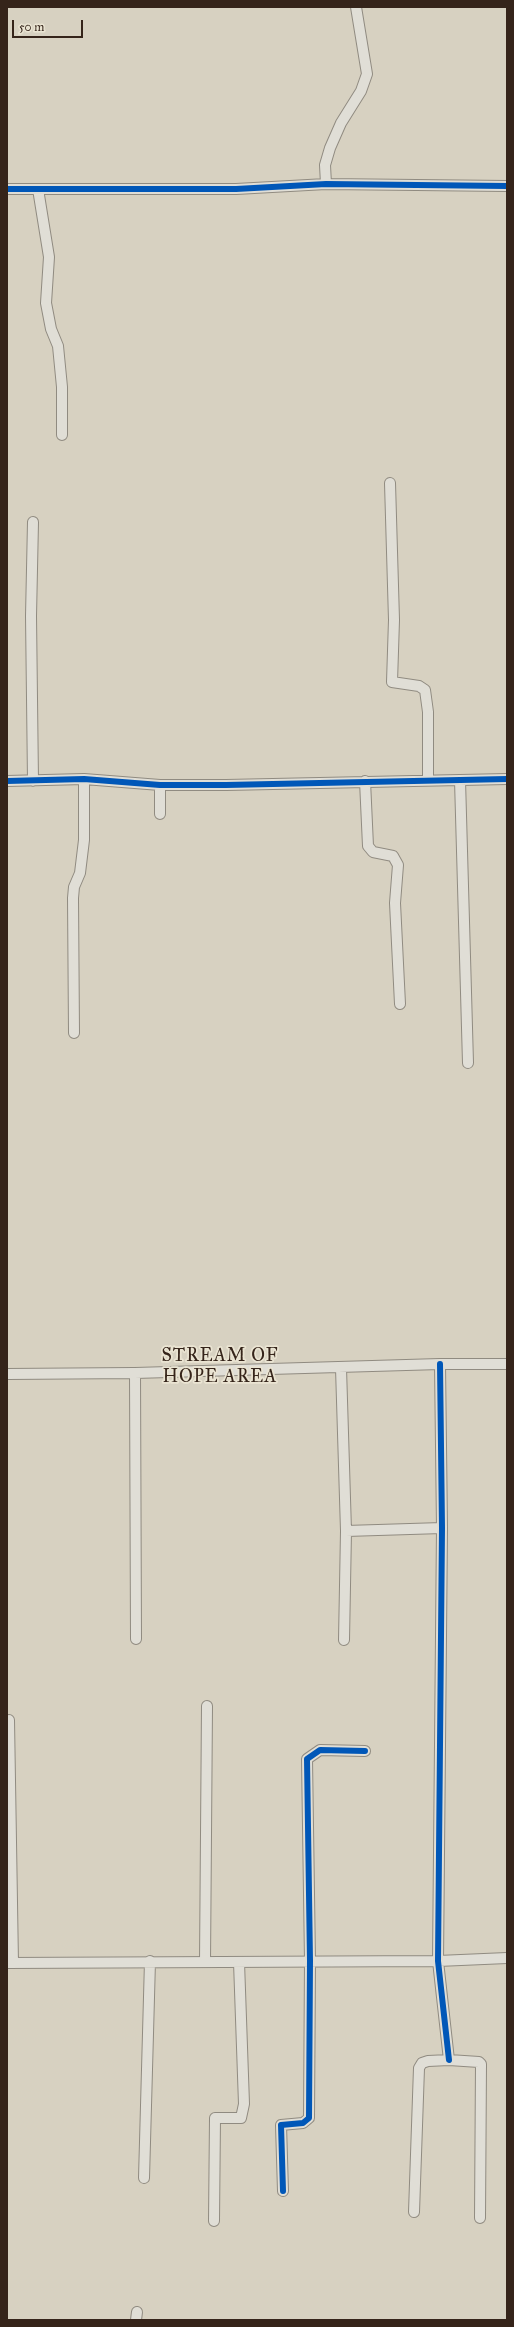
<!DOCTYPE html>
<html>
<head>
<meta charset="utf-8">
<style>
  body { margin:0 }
  #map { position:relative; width:514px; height:2327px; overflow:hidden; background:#d7d1c1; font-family:"IM FELL Great Primer",serif }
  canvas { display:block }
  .frame { position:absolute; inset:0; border:8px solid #35241a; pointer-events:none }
  .scale { position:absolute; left:12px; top:20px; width:71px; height:18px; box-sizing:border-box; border:2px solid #35241a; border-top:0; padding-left:5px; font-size:12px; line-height:14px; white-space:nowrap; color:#35241a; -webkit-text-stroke:3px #eae4d2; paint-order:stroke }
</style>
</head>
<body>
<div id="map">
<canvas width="514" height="2327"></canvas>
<div class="frame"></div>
<div class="scale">50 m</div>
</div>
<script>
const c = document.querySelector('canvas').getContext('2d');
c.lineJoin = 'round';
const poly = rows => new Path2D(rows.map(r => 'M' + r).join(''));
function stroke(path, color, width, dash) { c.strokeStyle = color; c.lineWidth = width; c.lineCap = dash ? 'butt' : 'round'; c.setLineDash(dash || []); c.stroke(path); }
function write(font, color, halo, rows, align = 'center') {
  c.font = font + ' "IM FELL Great Primer",serif'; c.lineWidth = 3.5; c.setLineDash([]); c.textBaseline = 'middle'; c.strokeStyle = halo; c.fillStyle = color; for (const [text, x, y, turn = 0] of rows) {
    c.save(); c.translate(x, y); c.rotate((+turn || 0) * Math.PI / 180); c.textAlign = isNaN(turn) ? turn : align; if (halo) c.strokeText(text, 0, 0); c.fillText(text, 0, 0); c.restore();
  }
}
const minor = poly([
  [326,184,325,165,330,148,341,123,361,91,367,74,356,7],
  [7,189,236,189,326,184,507,186],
  [38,189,49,257,46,303,51,329,58,346,62,387,62,435],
  [390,483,394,620,392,682,419,686,425,690,428,712,428,779],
  [460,780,468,1063],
  [7,781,84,779,160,785,226,785,507,779],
  [33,781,31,616,33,522],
  [365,781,368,846,373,852,393,856,398,865,395,903,400,1004],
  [160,785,160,814],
  [74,1033,73,898,74,887,80,873,84,840,84,779],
  [440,1364,442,1528,438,1961,449,2060],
  [341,1368,346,1531,344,1640],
  [135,1373,136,1639],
  [7,1374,135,1373,440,1364,507,1364],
  [346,1531,442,1528],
  [9,1720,13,1963],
  [205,1962,207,1706],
  [7,1963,438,1961,507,1958],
  [144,2178,150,1961],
  [283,2191,281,2125,303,2123,309,2118,310,1961,307,1759,320,1750,365,1751],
  [414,2212,419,2068,422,2063,428,2061,449,2060,479,2062,481,2064,480,2218],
  [214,2221,215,2118,241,2118,244,2104,239,1962],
  [136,2320,137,2312]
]);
stroke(minor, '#908b81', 12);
stroke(minor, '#e0ded6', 10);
stroke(poly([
  [7,189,236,189,326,184,507,186],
  [7,781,84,779,160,785,226,785,507,779],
  [440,1364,442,1528,438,1961,449,2060],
  [283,2191,281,2125,303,2123,309,2118,310,1961,307,1759,320,1750,365,1751]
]), '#0057b8', 6);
c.letterSpacing = '1px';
write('18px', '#35241a', '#eae4d2', [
  ["STREAM OF",220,1357],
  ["HOPE AREA",220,1378]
]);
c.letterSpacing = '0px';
</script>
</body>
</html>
